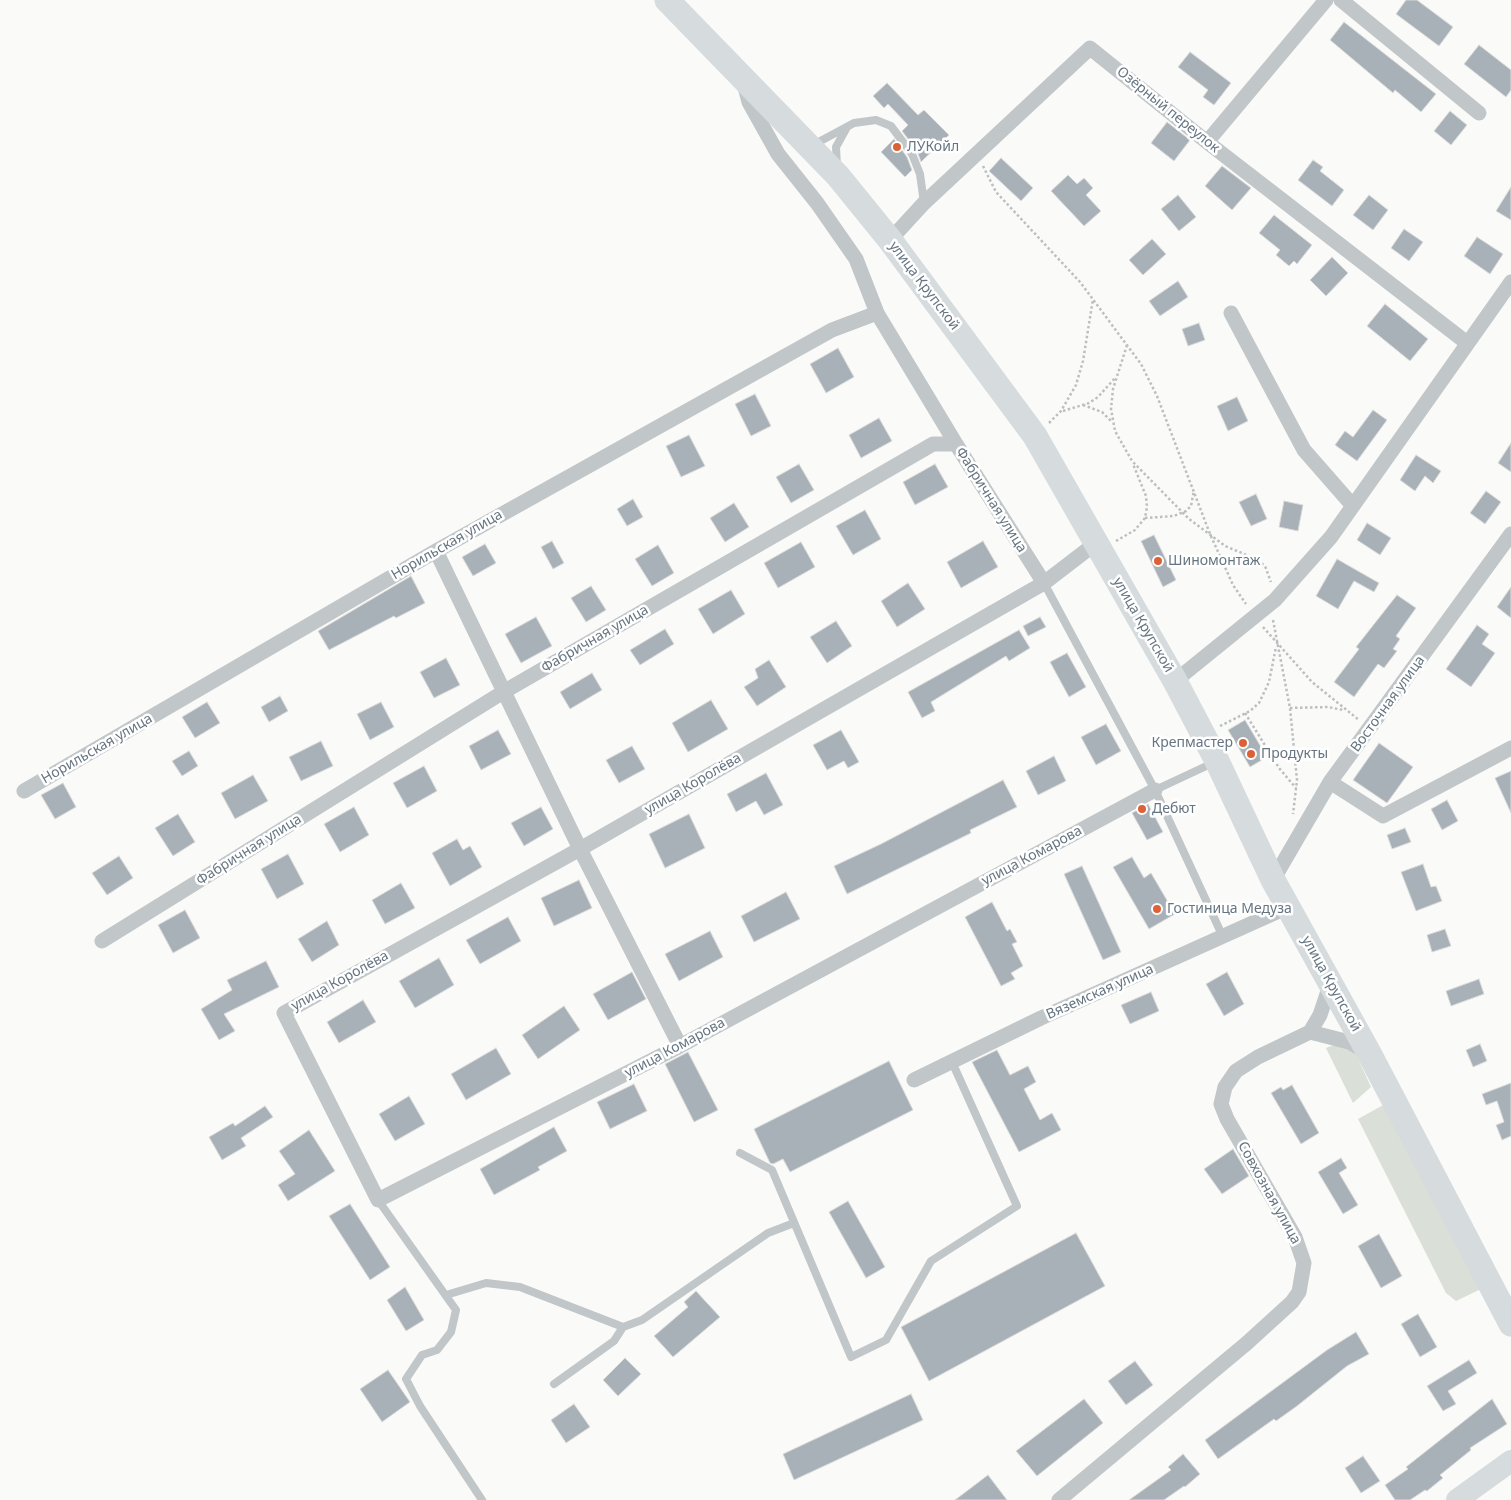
<!DOCTYPE html>
<html>
<head>
<meta charset="utf-8">
<style>
  body { margin:0 }
  canvas { display:block; background:#fafaf8 }
</style>
</head>
<body>
<canvas width="1511" height="1500"></canvas>
<script>
const c = document.querySelector('canvas').getContext('2d');
c.lineJoin = 'round';
function paint(path, color) { c.fillStyle = color; c.fill(path, 'evenodd'); }
const poly = rows => new Path2D(rows.map(r => 'M' + r).join(''));
function stroke(path, color, width, dash) { c.strokeStyle = color; c.lineWidth = width; c.lineCap = dash ? 'butt' : 'round'; c.setLineDash(dash || []); c.stroke(path); }
function write(font, color, halo, rows, align = 'center') {
  c.font = font + ' "Noto Sans",sans-serif'; c.lineWidth = 5; c.setLineDash([]); c.textBaseline = 'middle'; c.strokeStyle = halo; c.fillStyle = color; for (const [text, x, y, turn = 0] of rows) {
    c.save(); c.translate(x, y); c.rotate((+turn || 0) * Math.PI / 180); c.textAlign = isNaN(turn) ? turn : align; if (halo) c.strokeText(text, 0, 0); c.fillText(text, 0, 0); c.restore();
  }
}
paint(poly([
  [1349,1039,1371,1087,1353,1103,1326,1048],
  [1385,1104,1483,1288,1456,1301,1446,1293,1358,1119]
]), '#dadfd7');
const building = poly([
  [1406,0,1417,0,1453,27,1439,46,1396,14,1406,0],
  [1344,22,1436,94,1421,112,1395,90,1393,93,1330,40,1344,22],
  [1479,45,1511,70,1511,90,1506,97,1464,64,1479,45],
  [1190,52,1231,83,1214,105,1203,97,1208,90,1178,67,1190,52],
  [887,83,918,115,924,110,949,135,921,162,917,151,902,131,908,125,888,104,884,108,873,96,887,83],
  [1450,111,1467,125,1451,145,1434,131,1450,111],
  [1167,122,1190,140,1174,161,1151,143,1167,122],
  [894,139,907,157,912,170,905,177,881,152,894,139],
  [1001,158,1033,188,1021,201,989,171,1001,158],
  [1313,160,1323,167,1320,171,1344,190,1332,206,1298,180,1313,160],
  [1222,166,1251,188,1232,210,1205,186,1222,166],
  [1068,175,1077,184,1084,178,1093,188,1086,195,1101,211,1084,226,1051,191,1068,175],
  [1511,187,1511,220,1496,211,1511,187],
  [1178,195,1196,217,1179,231,1161,209,1178,195],
  [1369,195,1388,210,1373,230,1353,215,1369,195],
  [1274,215,1312,245,1297,264,1294,261,1289,266,1276,255,1280,250,1259,233,1274,215],
  [1404,229,1423,242,1409,261,1391,248,1404,229],
  [1477,237,1503,254,1490,274,1464,256,1477,237],
  [1152,239,1166,254,1143,275,1129,260,1152,239],
  [1332,257,1348,273,1326,296,1310,280,1332,257],
  [1178,281,1188,297,1160,316,1149,301,1178,281],
  [1385,304,1428,339,1410,361,1367,326,1385,304],
  [1199,323,1205,340,1188,346,1182,329,1199,323],
  [838,348,854,377,826,393,810,364,838,348],
  [755,394,771,426,751,436,735,404,755,394],
  [1237,397,1248,421,1228,431,1217,406,1237,397],
  [1373,410,1387,420,1357,461,1335,445,1345,431,1353,437,1373,410],
  [879,418,892,441,861,458,849,435,879,418],
  [689,435,705,466,681,477,666,446,689,435],
  [1511,443,1511,472,1498,463,1511,443],
  [1416,455,1441,471,1433,483,1425,476,1415,491,1400,480,1416,455],
  [799,464,814,490,791,503,776,477,799,464],
  [935,464,948,487,915,505,903,482,935,464],
  [1486,491,1501,502,1485,524,1470,513,1486,491],
  [1256,494,1267,519,1251,526,1239,502,1256,494],
  [633,499,643,517,627,526,617,509,633,499],
  [1284,501,1303,505,1298,531,1279,527,1284,501],
  [734,503,749,527,725,542,710,518,734,503],
  [865,510,881,539,853,555,836,526,865,510],
  [1367,523,1391,538,1380,555,1357,540,1367,523],
  [1154,535,1176,580,1163,587,1141,541,1154,535],
  [552,541,564,563,553,569,541,547,552,541],
  [983,541,998,567,961,588,947,562,983,541],
  [801,542,815,567,778,588,764,563,801,542],
  [485,544,496,563,473,576,462,557,485,544],
  [658,545,674,573,652,586,635,559,658,545],
  [1337,559,1379,583,1374,592,1354,581,1338,609,1316,596,1337,559],
  [411,576,425,603,396,618,394,616,329,650,318,631,411,576],
  [908,583,925,609,897,627,881,601,908,583],
  [591,586,606,610,586,622,571,598,591,586],
  [1511,587,1511,618,1497,607,1511,587],
  [731,590,745,614,713,634,698,609,731,590],
  [1397,595,1416,608,1396,636,1400,639,1393,649,1397,651,1384,668,1378,664,1354,697,1334,682,1359,649,1356,647,1397,595],
  [536,617,552,646,521,663,505,634,536,617],
  [1040,617,1046,627,1028,636,1023,626,1040,617],
  [836,621,852,646,827,663,810,637,836,621],
  [1477,625,1489,634,1482,644,1495,653,1471,687,1446,669,1477,625],
  [665,629,674,644,640,665,630,650,665,629],
  [1019,630,1030,648,1009,661,1006,656,931,702,935,711,922,718,908,692,1019,630],
  [1067,653,1086,687,1069,697,1050,662,1067,653],
  [446,658,460,685,434,698,420,672,446,658],
  [769,660,786,687,757,706,744,687,758,678,755,669,769,660],
  [592,673,602,690,570,709,560,692,592,673],
  [280,696,288,711,269,722,261,707,280,696],
  [711,700,728,729,688,752,672,723,711,700],
  [207,702,220,723,195,738,182,717,207,702],
  [381,702,394,727,370,740,357,714,381,702],
  [1245,720,1267,757,1250,767,1228,730,1245,720],
  [1106,724,1121,751,1096,765,1081,737,1106,724],
  [498,730,511,754,481,770,469,746,498,730],
  [841,730,859,762,848,768,844,761,827,770,813,745,841,730],
  [321,741,333,766,301,781,289,757,321,741],
  [1379,743,1413,767,1387,803,1353,780,1379,743],
  [632,746,645,769,619,783,606,760,632,746],
  [189,751,198,766,182,776,172,761,189,751],
  [1054,756,1066,781,1038,795,1026,771,1054,756],
  [424,766,437,791,407,808,393,783,424,766],
  [1511,771,1511,813,1495,778,1511,771],
  [766,773,783,805,764,815,756,801,736,812,727,794,766,773],
  [253,775,268,801,235,819,221,793,253,775],
  [1003,780,1017,807,970,830,971,833,847,894,834,866,881,844,1003,780],
  [63,783,76,807,55,819,41,795,63,783],
  [1447,800,1458,821,1442,830,1431,809,1447,800],
  [1148,804,1163,832,1147,840,1132,813,1148,804],
  [354,807,369,835,340,852,324,824,354,807],
  [541,807,553,829,524,846,511,823,541,807],
  [178,814,195,842,173,856,155,828,178,814],
  [689,814,705,848,665,868,649,834,689,814],
  [1405,828,1411,842,1392,849,1387,835,1405,828],
  [457,839,463,850,470,846,482,867,450,886,432,853,457,839],
  [288,854,304,884,277,899,261,869,288,854],
  [119,856,133,878,107,895,92,873,119,856],
  [1132,857,1144,878,1151,873,1175,914,1149,929,1113,867,1132,857],
  [1423,864,1431,887,1436,886,1442,901,1416,911,1401,872,1423,864],
  [1082,866,1121,952,1103,960,1064,874,1082,866],
  [579,880,592,908,554,926,541,898,579,880],
  [401,883,415,908,385,924,372,900,401,883],
  [786,892,800,919,754,942,741,916,786,892],
  [992,902,1007,931,1010,929,1017,942,1012,944,1023,966,1011,973,1015,979,1001,986,965,917,992,902],
  [185,910,200,938,173,953,158,925,185,910],
  [508,917,521,941,480,964,466,940,508,917],
  [327,921,339,945,312,962,298,939,327,921],
  [1445,929,1451,946,1432,952,1427,935,1445,929],
  [710,931,723,957,679,981,665,954,710,931],
  [439,958,454,985,415,1008,399,981,439,958],
  [266,961,279,987,224,1014,235,1031,219,1040,201,1009,232,990,227,980,266,961],
  [632,972,646,999,608,1020,593,994,632,972],
  [1227,972,1244,1004,1224,1016,1206,984,1227,972],
  [1479,979,1484,994,1451,1006,1446,991,1479,979],
  [1151,992,1159,1011,1130,1024,1121,1005,1151,992],
  [363,1000,376,1022,339,1043,327,1022,363,1000],
  [564,1006,580,1030,538,1059,522,1035,564,1006],
  [1480,1044,1487,1061,1473,1067,1466,1050,1480,1044],
  [496,1048,511,1074,466,1100,451,1074,496,1048],
  [997,1050,1010,1075,1028,1066,1036,1082,1024,1089,1040,1120,1052,1113,1061,1130,1019,1152,972,1062,997,1050],
  [688,1052,718,1110,694,1122,665,1064,688,1052],
  [889,1061,913,1110,790,1172,783,1159,773,1164,770,1163,754,1129,889,1061],
  [1511,1083,1511,1136,1502,1140,1496,1125,1504,1122,1497,1101,1486,1105,1482,1094,1511,1083],
  [634,1084,647,1111,610,1129,597,1102,634,1084],
  [1292,1085,1319,1133,1301,1144,1271,1093,1281,1087,1283,1090,1292,1085],
  [409,1096,425,1124,395,1141,379,1114,409,1096],
  [265,1106,273,1117,241,1138,246,1146,222,1160,209,1137,233,1123,235,1126,265,1106],
  [554,1127,567,1151,538,1167,540,1170,494,1195,480,1169,554,1127],
  [309,1130,335,1171,288,1201,278,1185,295,1174,279,1151,309,1130],
  [1233,1149,1249,1176,1222,1194,1204,1169,1233,1149],
  [1341,1158,1347,1168,1339,1173,1358,1205,1343,1214,1318,1172,1341,1158],
  [848,1201,885,1267,866,1278,829,1212,848,1201],
  [350,1204,390,1267,370,1280,329,1216,350,1204],
  [1076,1233,1105,1286,929,1381,901,1327,1076,1233],
  [1379,1234,1402,1276,1381,1288,1358,1246,1379,1234],
  [405,1287,424,1320,406,1331,387,1300,405,1287],
  [696,1291,720,1317,673,1357,654,1336,688,1307,684,1302,696,1291],
  [1418,1314,1437,1347,1420,1357,1401,1324,1418,1314],
  [1356,1332,1369,1354,1347,1366,1297,1406,1276,1421,1274,1419,1218,1459,1205,1440,1327,1350,1356,1332],
  [625,1358,641,1374,618,1396,603,1380,625,1358],
  [1469,1360,1477,1373,1448,1391,1456,1404,1443,1411,1427,1386,1469,1360],
  [1135,1361,1153,1385,1126,1405,1108,1381,1135,1361],
  [388,1370,410,1402,382,1422,360,1389,388,1370],
  [911,1394,923,1420,794,1480,783,1454,911,1394],
  [1084,1399,1103,1423,1037,1476,1016,1451,1084,1399],
  [1492,1399,1507,1424,1470,1448,1471,1450,1440,1475,1443,1478,1427,1491,1425,1490,1410,1500,1395,1500,1385,1485,1408,1469,1406,1467,1492,1399],
  [574,1404,590,1427,566,1443,551,1420,574,1404],
  [1183,1454,1200,1474,1185,1487,1184,1486,1164,1500,1129,1500,1171,1470,1168,1467,1183,1454],
  [1363,1456,1380,1481,1361,1493,1345,1468,1363,1456],
  [988,1475,1007,1500,955,1500,988,1475]
]);
paint(building, '#a8b1b7');
stroke(building, '#dcdcda', 1);
stroke(poly([
  [983,166,996,192,1080,282,1141,364,1157,396,1210,534,1233,585,1246,604],
  [1127,345,1113,389,1111,409,1115,431,1132,461,1189,519,1225,546,1254,558,1265,566,1271,582],
  [1083,405,1102,412,1112,422],
  [1063,411,1089,403,1098,397,1115,378],
  [1049,423,1061,411,1076,385,1083,361,1093,299],
  [1145,518,1174,516,1186,511,1191,506,1194,490],
  [1116,541,1135,530,1145,518,1147,507,1146,496,1133,464],
  [1273,620,1290,708,1297,780,1293,814],
  [1263,627,1312,682,1359,720],
  [1290,708,1328,707,1343,710],
  [1245,713,1279,768,1296,788],
  [1220,726,1250,711,1259,703,1269,682,1276,647]
]), '#bcbfc1', 2.5, [2.5, 2.5]);
stroke(poly([
  [813,145,854,123,876,120,891,126,912,154,920,174,924,203],
  [837,167,836,147,846,129],
  [1044,583,1155,790,1223,937],
  [1155,790,1215,762],
  [740,1153,772,1170,851,1357,886,1340,931,1261,1017,1206,952,1062],
  [378,1200,456,1310,451,1332,437,1350,422,1355,406,1379,420,1406,482,1500],
  [446,1295,486,1283,520,1287,623,1327,642,1320,768,1233,794,1223],
  [554,1384,614,1341,623,1327]
]), '#c1c6c9', 8);
stroke(poly([
  [1341,0,1479,113],
  [744,83,749,102,778,154,817,203,856,259,877,313,956,444],
  [1207,142,1326,0],
  [890,240,924,203,1090,48,1207,142,1467,343],
  [1231,313,1304,450,1353,506],
  [1096,543,1044,583,580,849,284,1013,378,1200,680,1046,1155,790],
  [436,551,580,849,680,1046],
  [1175,681,1275,600,1331,537,1511,282],
  [1330,782,1383,816,1511,748],
  [24,791,436,551,832,330,877,313],
  [1273,880,1330,782,1511,534],
  [102,941,505,691,933,444,956,444,1044,583],
  [1310,1032,1349,1042,1367,1052],
  [914,1080,1041,1018,1288,907],
  [1059,1500,1247,1343,1292,1302,1299,1292,1304,1263,1295,1237,1227,1119,1221,1104,1225,1087,1236,1071,1258,1057,1310,1032,1320,1015,1331,982]
]), '#c1c6c9', 15);
stroke(poly([
  [1457,1500,1511,1461]
]), '#d6dbde', 22);
stroke(poly([
  [667,0,838,176,890,240,1035,436,1175,681,1217,761,1273,880,1369,1053,1511,1324]
]), '#d6dbde', 25);
for (const [x, y, r, color] of [
  [897,147,5,"#dc6136"],
  [1158,561,5,"#dc6136"],
  [1243,743,5,"#dc6136"],
  [1251,754,5,"#dc6136"],
  [1142,809,5,"#dc6136"],
  [1157,909,5,"#dc6136"]
]) { const dot = new Path2D(); dot.arc(x, y, r, 0, 2 * Math.PI); c.fillStyle = color; c.fill(dot); stroke(dot, '#fff', 2); }
write('14px', '#667581', '#fff', [
  ["Озёрный переулок",1168,110,39],
  ["улица Крупской",924,286,53],
  ["Фабричная улица",991,500,58],
  ["Норильская улица",447,545,-30],
  ["улица Крупской",1143,625,60],
  ["Фабричная улица",595,639,-30],
  ["Восточная улица",1388,704,-54],
  ["Норильская улица",97,749,-30],
  ["улица Королёва",693,784,-30],
  ["Фабричная улица",249,850,-32],
  ["улица Комарова",1032,856,-28],
  ["улица Королёва",340,981,-29],
  ["улица Крупской",1331,984,61],
  ["Вяземская улица",1100,992,-24],
  ["улица Комарова",675,1048,-28],
  ["Совхозная улица",1269,1193,61]
]);
write('14px', '#667581', '#fff', [
  ["ЛУКойл",907,147],
  ["Шиномонтаж",1168,561],
  ["Крепмастер",1233,743,"right"],
  ["Продукты",1261,754],
  ["Дебют",1152,809],
  ["Гостиница Медуза",1167,909]
], 'left');
</script>
</body>
</html>
